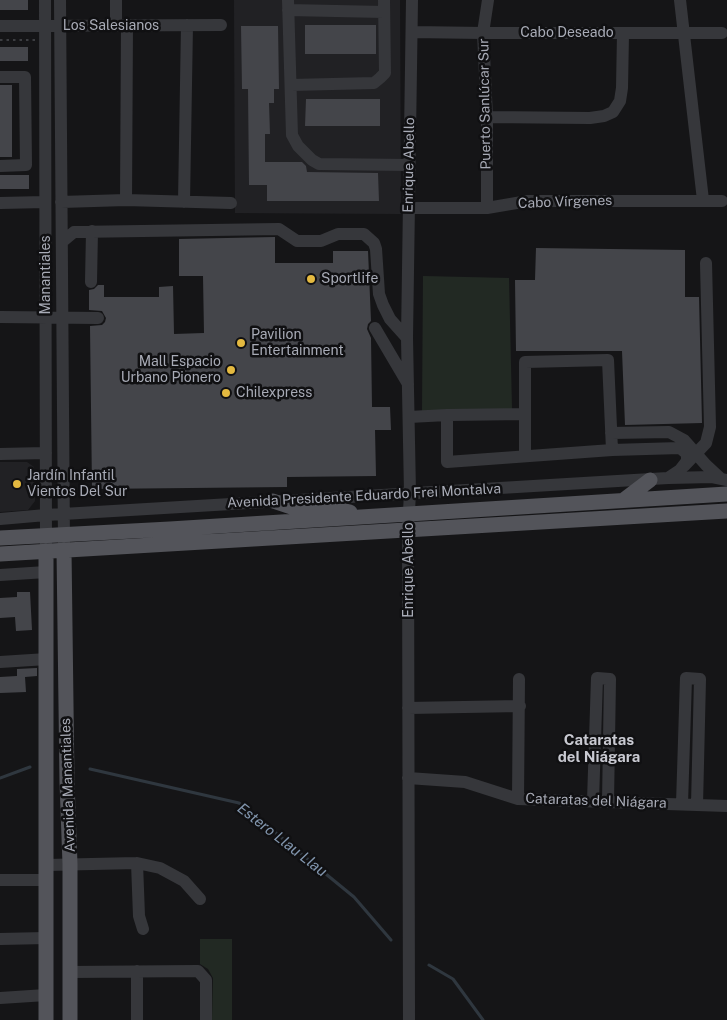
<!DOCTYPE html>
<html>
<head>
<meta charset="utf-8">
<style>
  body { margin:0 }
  canvas { display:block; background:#151517 }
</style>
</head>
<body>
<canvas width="727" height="1020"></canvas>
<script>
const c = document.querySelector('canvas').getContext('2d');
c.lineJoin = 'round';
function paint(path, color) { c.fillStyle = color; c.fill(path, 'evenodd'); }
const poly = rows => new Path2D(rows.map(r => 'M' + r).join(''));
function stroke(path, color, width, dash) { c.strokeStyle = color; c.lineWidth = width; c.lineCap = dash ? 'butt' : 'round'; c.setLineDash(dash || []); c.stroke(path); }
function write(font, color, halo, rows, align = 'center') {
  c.font = font + ' "Public Sans",sans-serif'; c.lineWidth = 5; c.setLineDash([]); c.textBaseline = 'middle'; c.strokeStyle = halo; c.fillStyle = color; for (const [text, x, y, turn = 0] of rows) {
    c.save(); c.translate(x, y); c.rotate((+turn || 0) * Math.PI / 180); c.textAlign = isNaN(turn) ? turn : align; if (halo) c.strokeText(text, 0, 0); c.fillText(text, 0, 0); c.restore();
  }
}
paint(poly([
  [234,0,400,0,401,214,235,213],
  [0,462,27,462,34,467,35,501,28,510,0,512]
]), '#212124');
paint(poly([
  [423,276,509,278,512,409,422,411],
  [200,939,232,939,232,1020,212,1020,213,978,208,969,200,964]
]), '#222923');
stroke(poly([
  [90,769,239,803,354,897,391,940],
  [0,778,30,767],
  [429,965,453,979,483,1020]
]), '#2f373f', 3);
paint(poly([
  [0,0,28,0,28,10,0,10],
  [305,25,376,25,376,54,305,54],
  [241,26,278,26,279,89,274,89,274,103,269,103,270,134,265,134,265,162,302,162,306,166,307,172,378,173,379,201,267,201,267,185,249,185,248,89,242,89],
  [0,47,28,47,28,61,0,61],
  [0,85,12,85,12,157,0,157],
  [306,99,380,99,380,126,305,126],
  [0,175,29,175,29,189,0,189],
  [275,237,275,263,333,263,333,251,368,251,371,321,368,324,367,329,371,338,372,407,390,407,391,430,375,430,376,476,287,477,287,487,92,489,90,326,102,325,105,322,106,318,102,311,89,310,89,290,94,289,98,285,104,285,104,297,159,297,159,287,173,286,174,334,204,333,203,276,179,276,179,239],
  [536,248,685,250,685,297,699,297,702,423,625,425,622,351,516,351,515,280,535,280],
  [17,592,30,592,32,630,16,631,15,617,0,618,0,598,17,597],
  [37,668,37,676,25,677,26,692,0,693,0,677,17,676,17,669]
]), '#44454a');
stroke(poly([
  [0,40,35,40]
]), '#3d3e42', 2, [2.5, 4]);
stroke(poly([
  [45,0,46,545],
  [60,0,64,543],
  [116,0,116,25],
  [288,0,292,135,298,146,312,160,319,164,409,165],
  [680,0,703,200],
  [288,10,384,12],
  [0,26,221,25],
  [412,32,483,33,722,33],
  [0,77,25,77,26,165,0,166],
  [291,85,374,83,380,78,385,73,384,0],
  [487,117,590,118,604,116,613,112,620,101,622,88,623,34],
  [126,200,127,25],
  [61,202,126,200,231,203],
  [184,202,187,25],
  [0,203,45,202],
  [409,208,487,208,528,201,722,201],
  [487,208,487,117,483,33,488,0],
  [62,242,74,232,279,229,297,241,321,241,338,234,364,234,374,243,376,249,379,294,383,305,390,319,407,338],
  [91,282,92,231],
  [0,317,98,318],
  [375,328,408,384],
  [525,414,525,456],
  [409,417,447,415],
  [611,433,669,432,684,440,706,465,720,478],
  [612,450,608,360,525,362,525,414,447,415,447,462,612,450,680,448,687,454,687,461,680,470,668,478],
  [0,454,46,453],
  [684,466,706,443,710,427,706,263],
  [0,519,46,515,668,478,712,477,727,480],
  [0,575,46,572],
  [0,662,47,659],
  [408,708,520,706],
  [408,778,465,782,518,799,727,806],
  [518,799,519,679],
  [593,801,597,678,610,679,608,802],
  [682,804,686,678,700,679,697,805],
  [137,863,139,916,143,929],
  [47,865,137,863,160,868,184,881,200,899],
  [0,880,47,880],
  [0,939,46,938],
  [137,971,137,1020],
  [70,972,198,971,206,980,206,1020],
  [0,998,46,995],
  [409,1020,408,529,410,493,407,338,412,0]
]), '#36373b', 12);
stroke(poly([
  [625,499,650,480],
  [273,501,291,507,336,509,350,512],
  [0,538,170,529,727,494],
  [64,550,67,782,70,864,70,1020],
  [0,554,727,511],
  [46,1020,46,551]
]), '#53545a', 15);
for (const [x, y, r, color] of [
  [311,279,5,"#e4b940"],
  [241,343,5,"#e4b940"],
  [231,370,5,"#e4b940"],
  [226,393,5,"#e4b940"],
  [17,484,5,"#e4b940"]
]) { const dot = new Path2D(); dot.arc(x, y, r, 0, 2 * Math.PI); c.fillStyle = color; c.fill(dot); stroke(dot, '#101012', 2); }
write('14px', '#a8abb6', '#101012', [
  ["Los Salesianos",111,26],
  ["Cabo Deseado",567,33],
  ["Puerto Sanlúcar Sur",485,104,-91],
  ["Enrique Abello",409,165,-89],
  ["Cabo Vírgenes",565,202,-2],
  ["Manantiales",46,275,-90],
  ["Avenida Presidente Eduardo Frei Montalva",364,496,-3],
  ["Enrique Abello",409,570,-90],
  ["Avenida Manantiales",68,785,-92],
  ["Cataratas del Niágara",596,801,2]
]);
write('14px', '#a8abb6', '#101012', [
  ["Sportlife",321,279],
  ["Pavilion",251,335],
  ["Entertainment",251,351],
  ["Mall Espacio",221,362,"right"],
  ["Urbano Pionero",221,378,"right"],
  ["Chilexpress",236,393],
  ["Jardín Infantil",27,476],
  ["Vientos Del Sur",27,492]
], 'left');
write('bold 15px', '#c9cad2', '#101012', [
  ["Cataratas",599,740],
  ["del Niágara",599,757]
]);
write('italic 15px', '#8296ae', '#101012', [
  ["Estero Llau Llau",282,840,38]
]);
</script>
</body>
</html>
